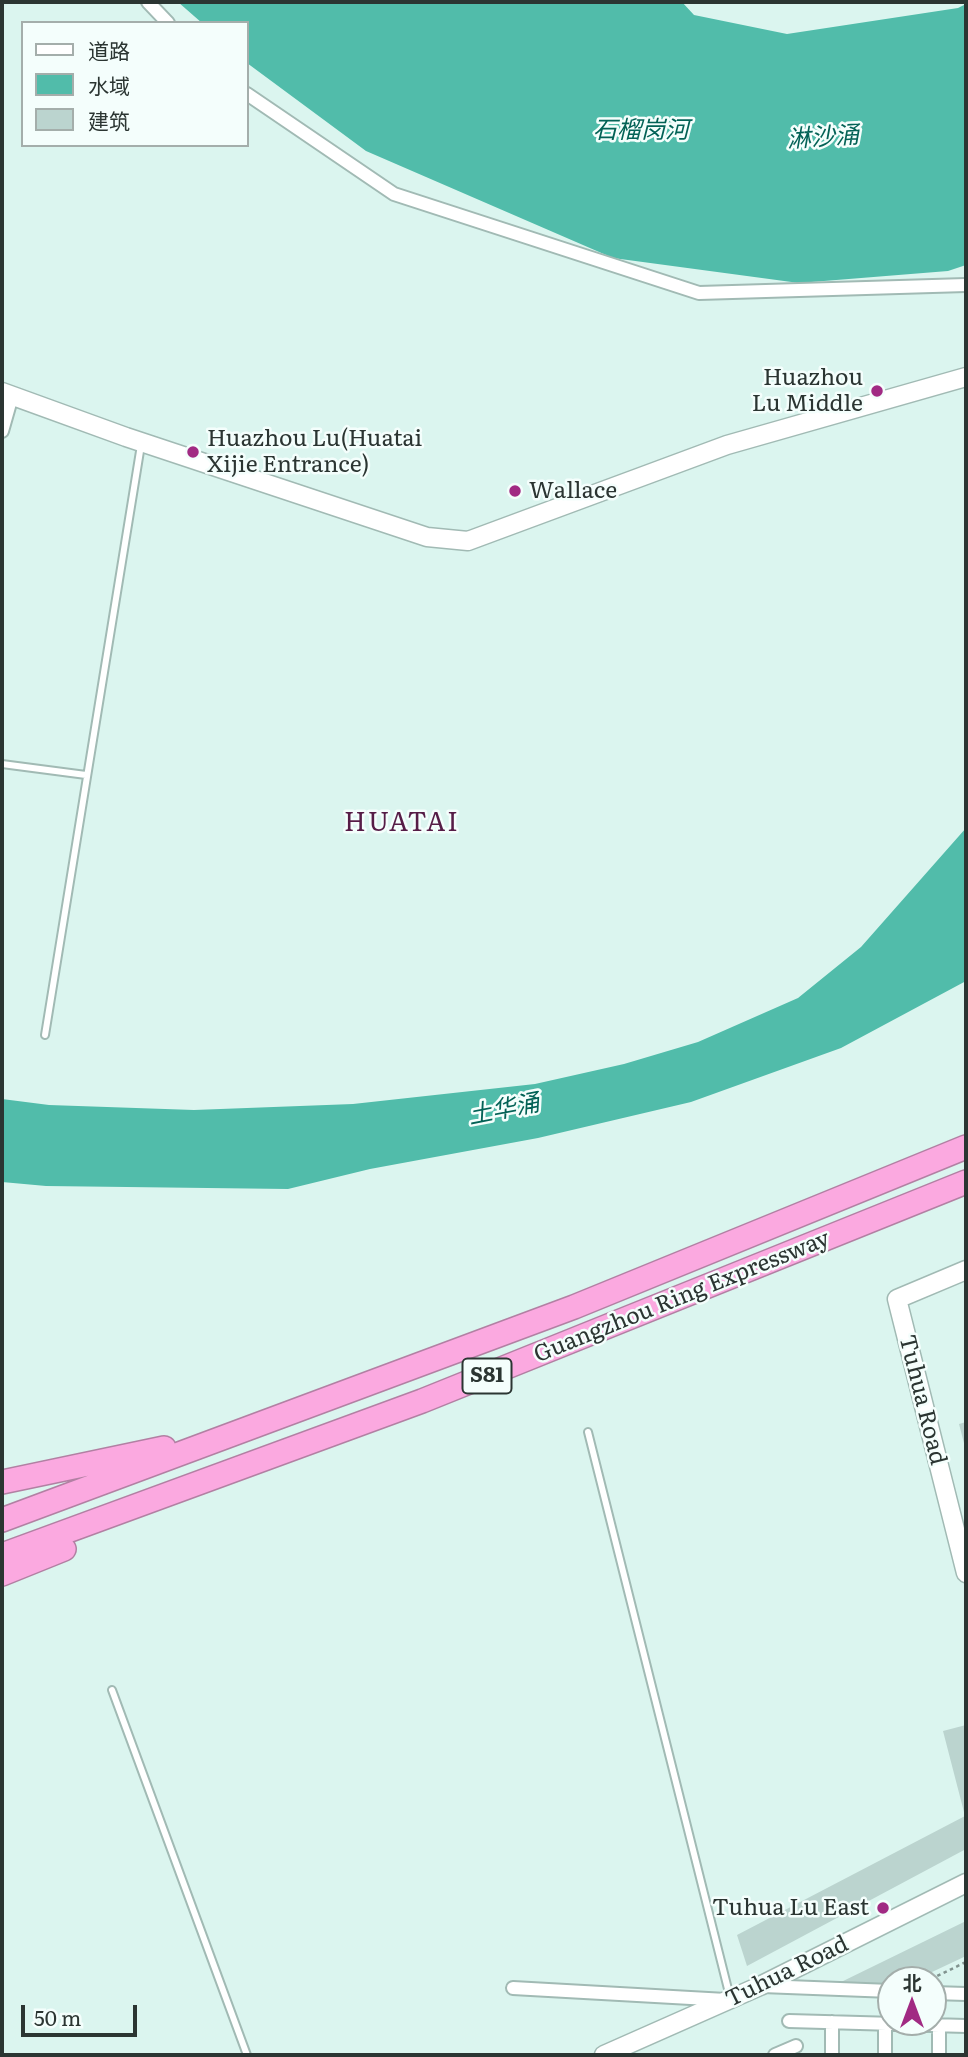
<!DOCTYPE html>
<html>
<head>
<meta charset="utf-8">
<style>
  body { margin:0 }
  #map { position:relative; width:968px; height:2057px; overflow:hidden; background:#dbf5ef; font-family:Literata,"Noto Sans SC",serif }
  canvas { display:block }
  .frame { position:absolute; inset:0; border:4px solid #2b3532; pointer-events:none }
  .legend { position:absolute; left:21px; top:21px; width:228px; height:126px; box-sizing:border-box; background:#f4fefc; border:2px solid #a4aeab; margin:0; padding:9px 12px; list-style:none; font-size:21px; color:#2b3532 }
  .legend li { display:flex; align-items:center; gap:14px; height:35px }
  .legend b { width:35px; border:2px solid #a4aeab }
  .north { position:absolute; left:877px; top:1966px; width:70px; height:70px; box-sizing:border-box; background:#f4fefc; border:2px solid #a4aeab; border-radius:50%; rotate:0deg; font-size:19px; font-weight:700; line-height:28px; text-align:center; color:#2b3532 }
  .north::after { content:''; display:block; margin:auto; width:24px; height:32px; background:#a12a83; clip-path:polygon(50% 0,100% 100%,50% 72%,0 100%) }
  .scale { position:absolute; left:21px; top:2005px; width:116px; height:32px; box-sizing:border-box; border:4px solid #2b3532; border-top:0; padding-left:9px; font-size:21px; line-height:24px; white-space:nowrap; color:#2b3532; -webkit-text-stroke:5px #f4fefc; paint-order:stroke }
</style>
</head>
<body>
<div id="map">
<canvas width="968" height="2057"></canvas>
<div class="frame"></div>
<ul class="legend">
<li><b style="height:9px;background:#fff"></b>道路</li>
<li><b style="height:19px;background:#51bcaa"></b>水域</li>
<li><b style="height:19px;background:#bbd4cf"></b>建筑</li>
</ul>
<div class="north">北</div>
<div class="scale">50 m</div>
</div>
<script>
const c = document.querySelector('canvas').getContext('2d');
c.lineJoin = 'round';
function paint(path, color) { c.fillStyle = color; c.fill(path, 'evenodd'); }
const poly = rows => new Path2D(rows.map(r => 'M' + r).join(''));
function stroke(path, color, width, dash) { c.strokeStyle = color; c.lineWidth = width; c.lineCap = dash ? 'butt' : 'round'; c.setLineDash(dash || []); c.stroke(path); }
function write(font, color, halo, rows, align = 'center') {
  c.font = font + ' Literata,"Noto Sans SC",serif'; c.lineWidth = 5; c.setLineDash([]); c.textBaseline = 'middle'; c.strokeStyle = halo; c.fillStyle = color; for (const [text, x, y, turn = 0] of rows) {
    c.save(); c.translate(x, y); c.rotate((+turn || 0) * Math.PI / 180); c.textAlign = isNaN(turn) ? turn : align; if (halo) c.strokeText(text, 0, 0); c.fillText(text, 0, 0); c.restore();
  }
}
paint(poly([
  [178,2,682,2,694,15,787,34,958,8,966,4,966,265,948,271,799,283,613,258,366,151,247,63,247,23,202,23],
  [966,828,966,981,841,1048,691,1102,538,1138,370,1169,288,1189,46,1186,2,1182,2,1099,49,1105,194,1110,353,1104,535,1084,624,1064,698,1042,798,998,861,947]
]), '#51bcaa');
paint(poly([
  [966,1422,966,1447,965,1447,959,1424],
  [966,1725,966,1849,747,1966,737,1935,965,1816,943,1731],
  [966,1921,966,1956,915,1980,891,1980,891,1986,837,1984]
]), '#bbd4cf');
const lane = poly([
  [2,764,86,775],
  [45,1035,141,445],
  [588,1432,730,1997],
  [112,1690,247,2055]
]);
const street = poly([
  [148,2,168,23],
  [247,94,394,194,699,293,966,285],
  [2,431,12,396],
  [762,1986,891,1991],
  [513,1988,726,2000],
  [933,1993,966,1994],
  [789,2021,966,2026],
  [885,2024,885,2055],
  [775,2055,796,2046],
  [832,2055,832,2022],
  [939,2055,939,2025]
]);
const secondary = poly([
  [2,392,126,437,427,537,468,541,727,445,966,377],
  [966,1270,897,1299,966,1573],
  [604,2055,760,1986,966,1883]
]);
const highway = poly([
  [2,1482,164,1448],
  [2,1520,574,1307,966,1147],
  [2,1555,422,1401,966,1182],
  [2,1574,64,1549]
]);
stroke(lane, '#a1bab4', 10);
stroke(street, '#a1bab4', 16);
stroke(secondary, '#a1bab4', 21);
stroke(highway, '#b280a3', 26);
stroke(poly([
  [931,1979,966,1962]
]), '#81938f', 2.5, [3.5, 3.5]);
stroke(lane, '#fff', 6);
stroke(street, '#fff', 12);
stroke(secondary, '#fff', 18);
stroke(highway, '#fba9e0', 23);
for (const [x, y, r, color] of [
  [877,391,7,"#a12a83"],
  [193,452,7,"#a12a83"],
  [515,491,7,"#a12a83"],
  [883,1908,7,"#a12a83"]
]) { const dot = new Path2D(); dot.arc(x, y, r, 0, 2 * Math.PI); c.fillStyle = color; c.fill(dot); stroke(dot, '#f4fefc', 2.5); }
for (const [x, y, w] of [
  [487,1376,49]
]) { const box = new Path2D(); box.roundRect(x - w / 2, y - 17.5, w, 35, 5); c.fillStyle = '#f4fefc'; c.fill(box); stroke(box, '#2b3532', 2); }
write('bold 21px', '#2b3532', null, [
  ["S81",487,1376]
]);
write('23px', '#2b3532', '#f4fefc', [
  ["Huazhou",863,378],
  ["Lu Middle",863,404],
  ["Huazhou Lu(Huatai",207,439,"left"],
  ["Xijie Entrance)",207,465,"left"],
  ["Wallace",529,491,"left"],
  ["Tuhua Lu East",869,1908]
], 'right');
write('23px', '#2b3532', '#f4fefc', [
  ["Guangzhou Ring Expressway",682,1297,-22],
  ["Tuhua Road",922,1400,76],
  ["Tuhua Road",787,1972,-26]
]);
write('italic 24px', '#036256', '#f4fefc', [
  ["石榴岗河",641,131],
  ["淋沙涌",823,138,-4],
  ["土华涌",504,1110,-11]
]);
c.letterSpacing = '2px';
write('26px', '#561d47', '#f4fefc', [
  ["HUATAI",402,823]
]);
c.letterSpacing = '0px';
</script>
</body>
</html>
